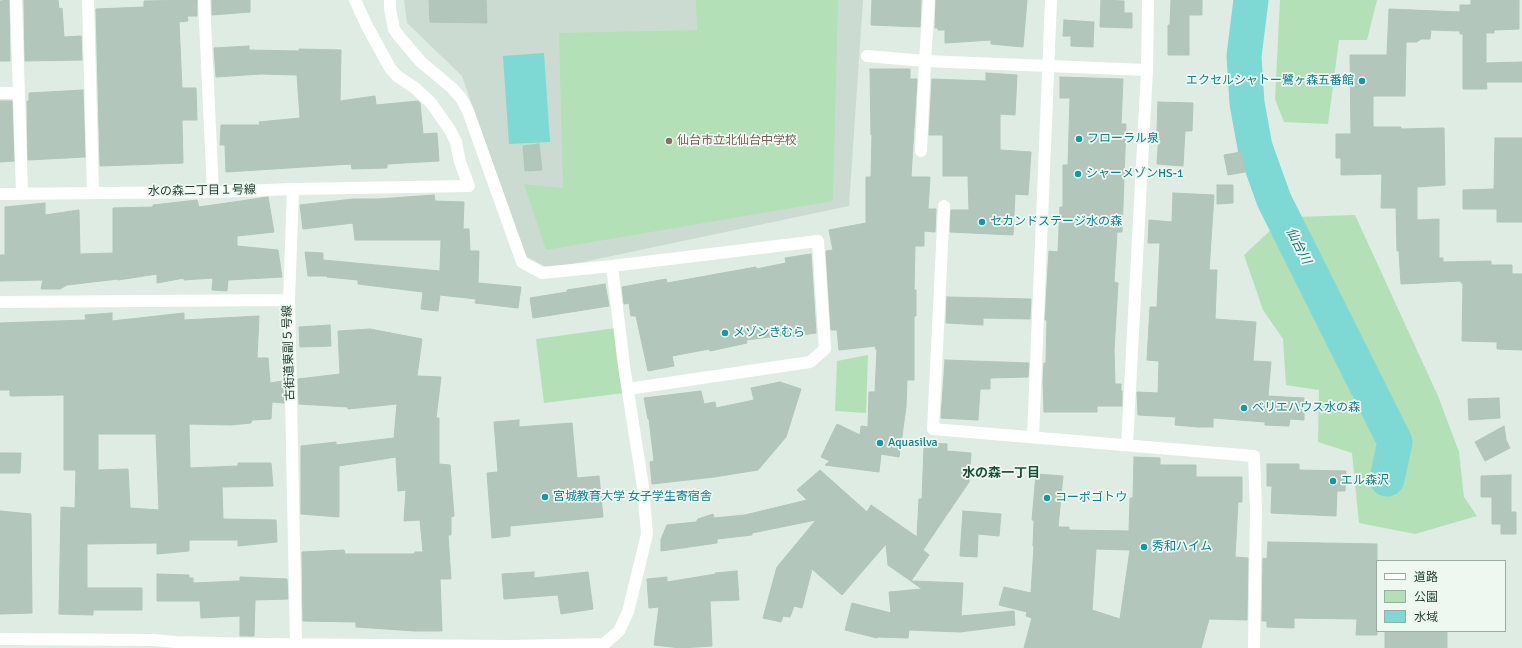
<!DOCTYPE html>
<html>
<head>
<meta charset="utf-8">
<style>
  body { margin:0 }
  #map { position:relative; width:1522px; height:648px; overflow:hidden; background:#deece3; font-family:Signika,"Noto Sans JP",sans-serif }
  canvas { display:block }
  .legend { position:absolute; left:1376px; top:560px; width:130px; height:72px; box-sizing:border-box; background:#eef8f1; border:1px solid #9aada3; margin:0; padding:5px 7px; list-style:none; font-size:12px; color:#1d3d2e }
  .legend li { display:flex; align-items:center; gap:8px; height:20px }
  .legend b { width:20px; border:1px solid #9aada3 }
</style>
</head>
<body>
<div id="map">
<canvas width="1522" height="648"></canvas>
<ul class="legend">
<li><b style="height:5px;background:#fff"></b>道路</li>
<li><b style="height:11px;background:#b4e0b7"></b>公園</li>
<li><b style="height:11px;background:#7ed8d4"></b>水域</li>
</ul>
</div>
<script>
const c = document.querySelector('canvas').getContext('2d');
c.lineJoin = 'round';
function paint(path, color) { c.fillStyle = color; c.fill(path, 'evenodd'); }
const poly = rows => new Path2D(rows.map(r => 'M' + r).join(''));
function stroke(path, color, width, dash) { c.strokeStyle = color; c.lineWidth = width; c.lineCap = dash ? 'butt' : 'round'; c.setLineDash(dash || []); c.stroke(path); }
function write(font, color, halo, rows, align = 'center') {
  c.font = font + ' Signika,"Noto Sans JP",sans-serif'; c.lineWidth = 3.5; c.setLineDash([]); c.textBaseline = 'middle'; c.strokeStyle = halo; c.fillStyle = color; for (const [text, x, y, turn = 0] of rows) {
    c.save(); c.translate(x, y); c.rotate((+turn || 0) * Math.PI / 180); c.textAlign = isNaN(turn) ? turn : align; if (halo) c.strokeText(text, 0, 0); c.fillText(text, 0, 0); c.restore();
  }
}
paint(poly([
  [404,0,863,0,849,206,550,269,525,256,462,76,407,23]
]), '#ccdbd1');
paint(poly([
  [696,0,838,0,833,201,546,250,524,184,563,188,559,33,697,30],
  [1280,0,1377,0,1367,40,1339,40,1328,124,1284,122,1275,99],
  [1355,215,1438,396,1459,452,1464,497,1477,516,1415,534,1359,523,1352,453,1318,442,1319,390,1286,385,1283,339,1263,310,1244,255,1275,226,1380,449,1375,477,1400,486,1411,437,1296,217],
  [616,328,624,393,544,403,536,339],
  [868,355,866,413,835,411,837,361]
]), '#b4e0b7');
paint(poly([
  [544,53,550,142,509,144,503,56]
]), '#7ed8d4');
stroke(poly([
  [1251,0,1244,56,1247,103,1255,147,1274,200,1395,442,1387,479]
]), '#7ed8d4', 35);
const building = poly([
  [9,0,10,61,0,61,0,1,9,0],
  [24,0,58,0,59,9,62,8,64,37,81,36,82,60,25,61,24,0],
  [197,0,197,16,187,16,188,21,179,22,182,88,196,88,197,120,182,120,183,163,100,166,96,9,144,7,144,1,197,0],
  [212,0,250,0,250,12,212,15,212,0],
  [429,0,486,0,487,23,430,22,429,0],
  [872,0,921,0,920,27,871,25,872,0],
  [936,0,1027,0,1023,47,991,44,991,40,945,43,945,30,938,30,938,28,935,28,936,0],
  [1101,0,1124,1,1124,13,1132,13,1132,28,1100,27,1101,0],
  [1171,0,1202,0,1202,15,1189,15,1189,55,1168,55,1168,25,1170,25,1171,0],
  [1471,0,1519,0,1519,29,1494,30,1494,33,1486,33,1486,63,1522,62,1522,82,1486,82,1487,89,1463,89,1463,34,1460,34,1460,31,1431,30,1430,39,1421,39,1417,42,1406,42,1405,96,1373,96,1373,127,1401,127,1401,129,1444,128,1445,185,1417,187,1417,220,1439,219,1439,258,1443,258,1443,262,1491,261,1491,265,1512,265,1512,274,1522,274,1522,350,1497,349,1497,342,1462,341,1463,283,1461,283,1461,281,1401,284,1399,251,1397,251,1396,208,1381,208,1382,174,1341,175,1341,158,1336,158,1336,134,1351,134,1350,55,1387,55,1389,9,1460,12,1460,5,1471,5,1471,0],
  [1064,20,1094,22,1093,47,1071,46,1071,36,1063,36,1064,20],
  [249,46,249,50,299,51,299,49,341,50,340,101,375,96,376,105,418,101,420,103,423,134,437,133,439,161,387,164,387,168,352,169,351,164,226,172,225,145,220,145,221,125,260,125,259,122,300,118,297,75,261,74,216,77,214,48,249,46],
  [870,69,910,69,910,79,917,79,911,177,930,177,928,209,936,209,935,232,924,231,924,246,915,246,914,290,916,290,916,316,914,316,914,380,907,380,906,407,899,457,881,454,879,472,825,465,830,461,821,457,837,424,860,435,861,426,868,427,869,392,875,392,877,349,875,349,876,346,839,350,837,330,831,330,826,251,833,250,829,230,866,223,866,177,871,177,872,134,871,135,870,69],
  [986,73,1017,75,1015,115,1000,114,1000,150,1031,152,1028,195,1015,194,1013,235,950,232,951,210,969,210,968,176,943,176,943,135,929,135,932,79,986,81,986,73],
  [1060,77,1123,79,1121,124,1126,124,1122,232,1117,232,1114,282,1118,283,1114,350,1115,384,1121,384,1121,391,1122,391,1122,406,1097,406,1097,412,1044,412,1043,381,1044,363,1046,363,1047,320,1045,320,1049,251,1058,252,1060,207,1063,207,1063,165,1068,165,1070,98,1060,98,1060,77],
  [83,90,85,157,28,160,27,101,29,101,29,93,83,90],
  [0,101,12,101,14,161,0,162,0,101],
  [1158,102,1193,103,1192,131,1185,131,1183,166,1157,164,1159,131,1157,131,1158,102],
  [1495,138,1522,138,1522,222,1497,222,1497,209,1463,209,1463,190,1494,189,1495,138],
  [539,144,542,170,525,171,523,146,539,144],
  [1241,152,1245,172,1228,175,1224,155,1241,152],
  [1217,185,1233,185,1233,203,1217,204,1217,185],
  [1173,193,1214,195,1209,270,1217,270,1215,319,1256,322,1253,361,1271,362,1268,396,1304,398,1304,420,1290,419,1289,426,1265,425,1265,422,1213,418,1213,427,1198,427,1175,425,1176,417,1138,415,1137,392,1158,393,1159,361,1147,360,1150,307,1157,307,1160,243,1148,243,1149,220,1172,222,1173,193],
  [434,195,435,201,464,202,463,229,469,229,470,251,479,251,478,283,521,287,518,308,475,303,476,299,440,295,438,311,421,309,423,292,358,284,358,280,327,277,327,276,308,276,305,252,323,253,323,260,440,271,441,240,355,240,353,223,303,229,300,205,353,199,379,199,434,195],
  [268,197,274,232,237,236,237,246,278,250,282,277,228,280,227,291,212,290,213,278,184,280,184,278,157,283,157,274,118,280,118,279,67,285,60,289,41,289,43,280,0,281,0,255,5,255,5,207,45,203,45,215,79,210,80,254,113,253,113,208,153,207,153,205,197,200,199,207,268,197],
  [811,254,816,333,787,337,786,335,746,340,747,343,710,351,709,349,672,356,674,366,648,371,636,316,631,316,629,303,624,304,622,287,666,279,667,283,756,267,756,269,786,263,785,258,811,254],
  [605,284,609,306,533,318,530,298,567,292,567,290,605,284],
  [947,297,1031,299,1030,319,983,318,983,325,946,323,947,297],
  [112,313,112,321,184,313,184,320,259,316,257,358,268,358,270,383,283,381,284,403,272,402,271,419,252,420,251,423,231,425,189,424,190,468,238,466,238,463,271,463,273,486,222,487,223,519,276,520,277,542,238,546,238,540,189,540,189,551,157,554,157,543,87,544,87,588,142,588,142,610,93,610,93,615,59,614,61,507,75,508,76,470,64,470,64,395,10,396,10,390,0,390,0,323,86,320,85,315,112,313],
  [98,434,156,434,159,510,130,508,128,469,98,470,98,434],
  [330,325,331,346,300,347,299,327,330,325],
  [370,329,422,339,417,376,441,377,436,418,439,418,439,464,450,465,454,516,451,517,451,535,448,535,451,579,440,579,442,631,415,631,356,627,356,622,303,621,302,552,344,550,345,554,414,554,415,552,423,552,420,520,404,521,406,490,398,491,396,457,339,466,339,517,301,514,301,446,336,442,336,445,394,438,397,404,348,409,348,407,299,404,298,379,340,374,338,331,370,329],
  [945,360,1029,363,1028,377,990,378,990,389,980,389,978,420,941,418,945,360],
  [780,382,801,389,786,437,758,470,714,477,652,484,650,462,654,461,649,419,648,419,644,398,701,391,704,404,715,402,716,408,754,400,751,388,780,382],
  [1499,398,1500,418,1469,420,1468,399,1499,398],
  [519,420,519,427,572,423,577,478,599,476,603,517,510,526,510,536,492,538,487,473,498,472,494,422,519,420],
  [1504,426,1506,440,1510,448,1485,461,1475,442,1504,426],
  [932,443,947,444,947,451,971,453,969,482,923,550,929,555,911,581,963,583,961,616,1014,611,1015,625,960,632,909,630,908,638,877,637,877,638,845,630,852,603,891,613,889,592,922,589,888,565,886,544,842,595,812,569,802,608,794,606,790,617,783,616,781,622,763,618,777,567,816,520,752,533,752,535,717,539,717,543,661,551,661,539,667,525,696,522,698,519,713,514,714,518,745,515,807,500,797,490,820,470,867,512,871,505,917,537,919,499,922,499,924,448,931,448,932,443],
  [0,453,21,453,20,473,0,473,0,453],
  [1134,457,1160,458,1160,465,1196,465,1196,477,1242,477,1242,502,1238,502,1235,557,1248,558,1247,620,1209,619,1201,648,1024,648,1032,618,1026,616,1027,612,999,605,1004,587,1031,593,1034,546,1033,546,1034,520,1032,520,1036,474,1063,476,1058,527,1069,527,1069,530,1129,531,1130,498,1133,498,1134,457],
  [1096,549,1130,550,1120,619,1092,610,1096,549],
  [1267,464,1299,464,1299,470,1346,471,1345,491,1337,491,1336,516,1271,513,1272,486,1267,486,1267,464],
  [1511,475,1511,512,1516,512,1516,534,1501,534,1501,524,1492,524,1492,497,1481,497,1481,476,1511,475],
  [0,511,31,514,32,613,0,614,0,511],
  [963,511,1001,514,999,536,978,534,977,557,960,556,963,511],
  [1268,542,1377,544,1377,635,1356,635,1357,619,1294,618,1294,628,1267,627,1267,621,1262,621,1263,558,1267,559,1268,542],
  [737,571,739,600,710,601,712,646,681,648,654,645,659,607,649,608,647,579,667,577,667,582,716,574,715,573,737,571],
  [534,572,534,578,588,572,593,609,561,614,558,595,504,599,502,574,534,572],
  [157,574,189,575,189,578,193,578,193,583,240,581,240,577,287,579,288,599,255,600,254,636,240,636,240,616,201,618,200,601,157,601,157,574],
  [1385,631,1447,631,1447,648,1385,648,1385,631]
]);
paint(building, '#b3c6bb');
stroke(building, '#b0c6b8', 1);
stroke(poly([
  [16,0,22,193],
  [88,0,93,192],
  [204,0,213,192],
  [867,56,925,61,929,0],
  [0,93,18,93],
  [921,151,925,61,1147,70],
  [293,189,469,186,460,162,456,142,450,130,431,103,415,88,397,76,390,68,367,26,355,0],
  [0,194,213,192,293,189,289,300],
  [944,206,933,429,1254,456,1256,509,1254,648],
  [612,266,818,241,825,349,810,362,628,389],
  [0,302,289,300,296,644],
  [1033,437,1051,0],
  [1127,445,1147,70,1148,0],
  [0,639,154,640,175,642,263,644,511,646,604,644,619,631,628,612,647,534,643,487,624,366,612,266,542,273,522,262,468,111,461,98,452,88,421,62,398,35,394,29,390,9,390,0]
]), '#fff', 12);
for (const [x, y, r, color] of [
  [1362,81,4,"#0f9aa8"],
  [1079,139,4,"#0f9aa8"],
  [669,141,4,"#8d6e63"],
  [1078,174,4,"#0f9aa8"],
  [982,222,4,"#0f9aa8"],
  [725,333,4,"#0f9aa8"],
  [1244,408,4,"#0f9aa8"],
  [880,443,4,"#0f9aa8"],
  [1333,481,4,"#0f9aa8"],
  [545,497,4,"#0f9aa8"],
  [1047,498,4,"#0f9aa8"],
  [1144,547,4,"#0f9aa8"]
]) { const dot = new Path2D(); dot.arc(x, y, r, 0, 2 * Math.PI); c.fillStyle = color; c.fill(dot); stroke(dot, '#eef8f1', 1.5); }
write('12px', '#0d838f', '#eef8f1', [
  ["エクセルシャトー鷺ヶ森五番館",1354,81,"right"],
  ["フローラル泉",1087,139],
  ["シャーメゾンHS-1",1086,174],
  ["セカンドステージ水の森",990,222],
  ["メゾンきむら",733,333],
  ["ベリエハウス水の森",1252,408],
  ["Aquasilva",888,443],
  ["エル森沢",1341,481],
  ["宮城教育大学 女子学生寄宿舎",553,497],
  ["コーポゴトウ",1055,498],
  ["秀和ハイム",1152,547]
], 'left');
write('12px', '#785e54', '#eef8f1', [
  ["仙台市立北仙台中学校",677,141]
], 'left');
write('12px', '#1d3d2e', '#eef8f1', [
  ["水の森二丁目１号線",202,191,-1],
  ["古街道東副５号線",289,353,-92]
]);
write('italic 13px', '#117a77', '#eef8f1', [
  ["仙台川",1298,246,63]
]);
write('bold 13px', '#175138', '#eef8f1', [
  ["水の森一丁目",1001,474]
]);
</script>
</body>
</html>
